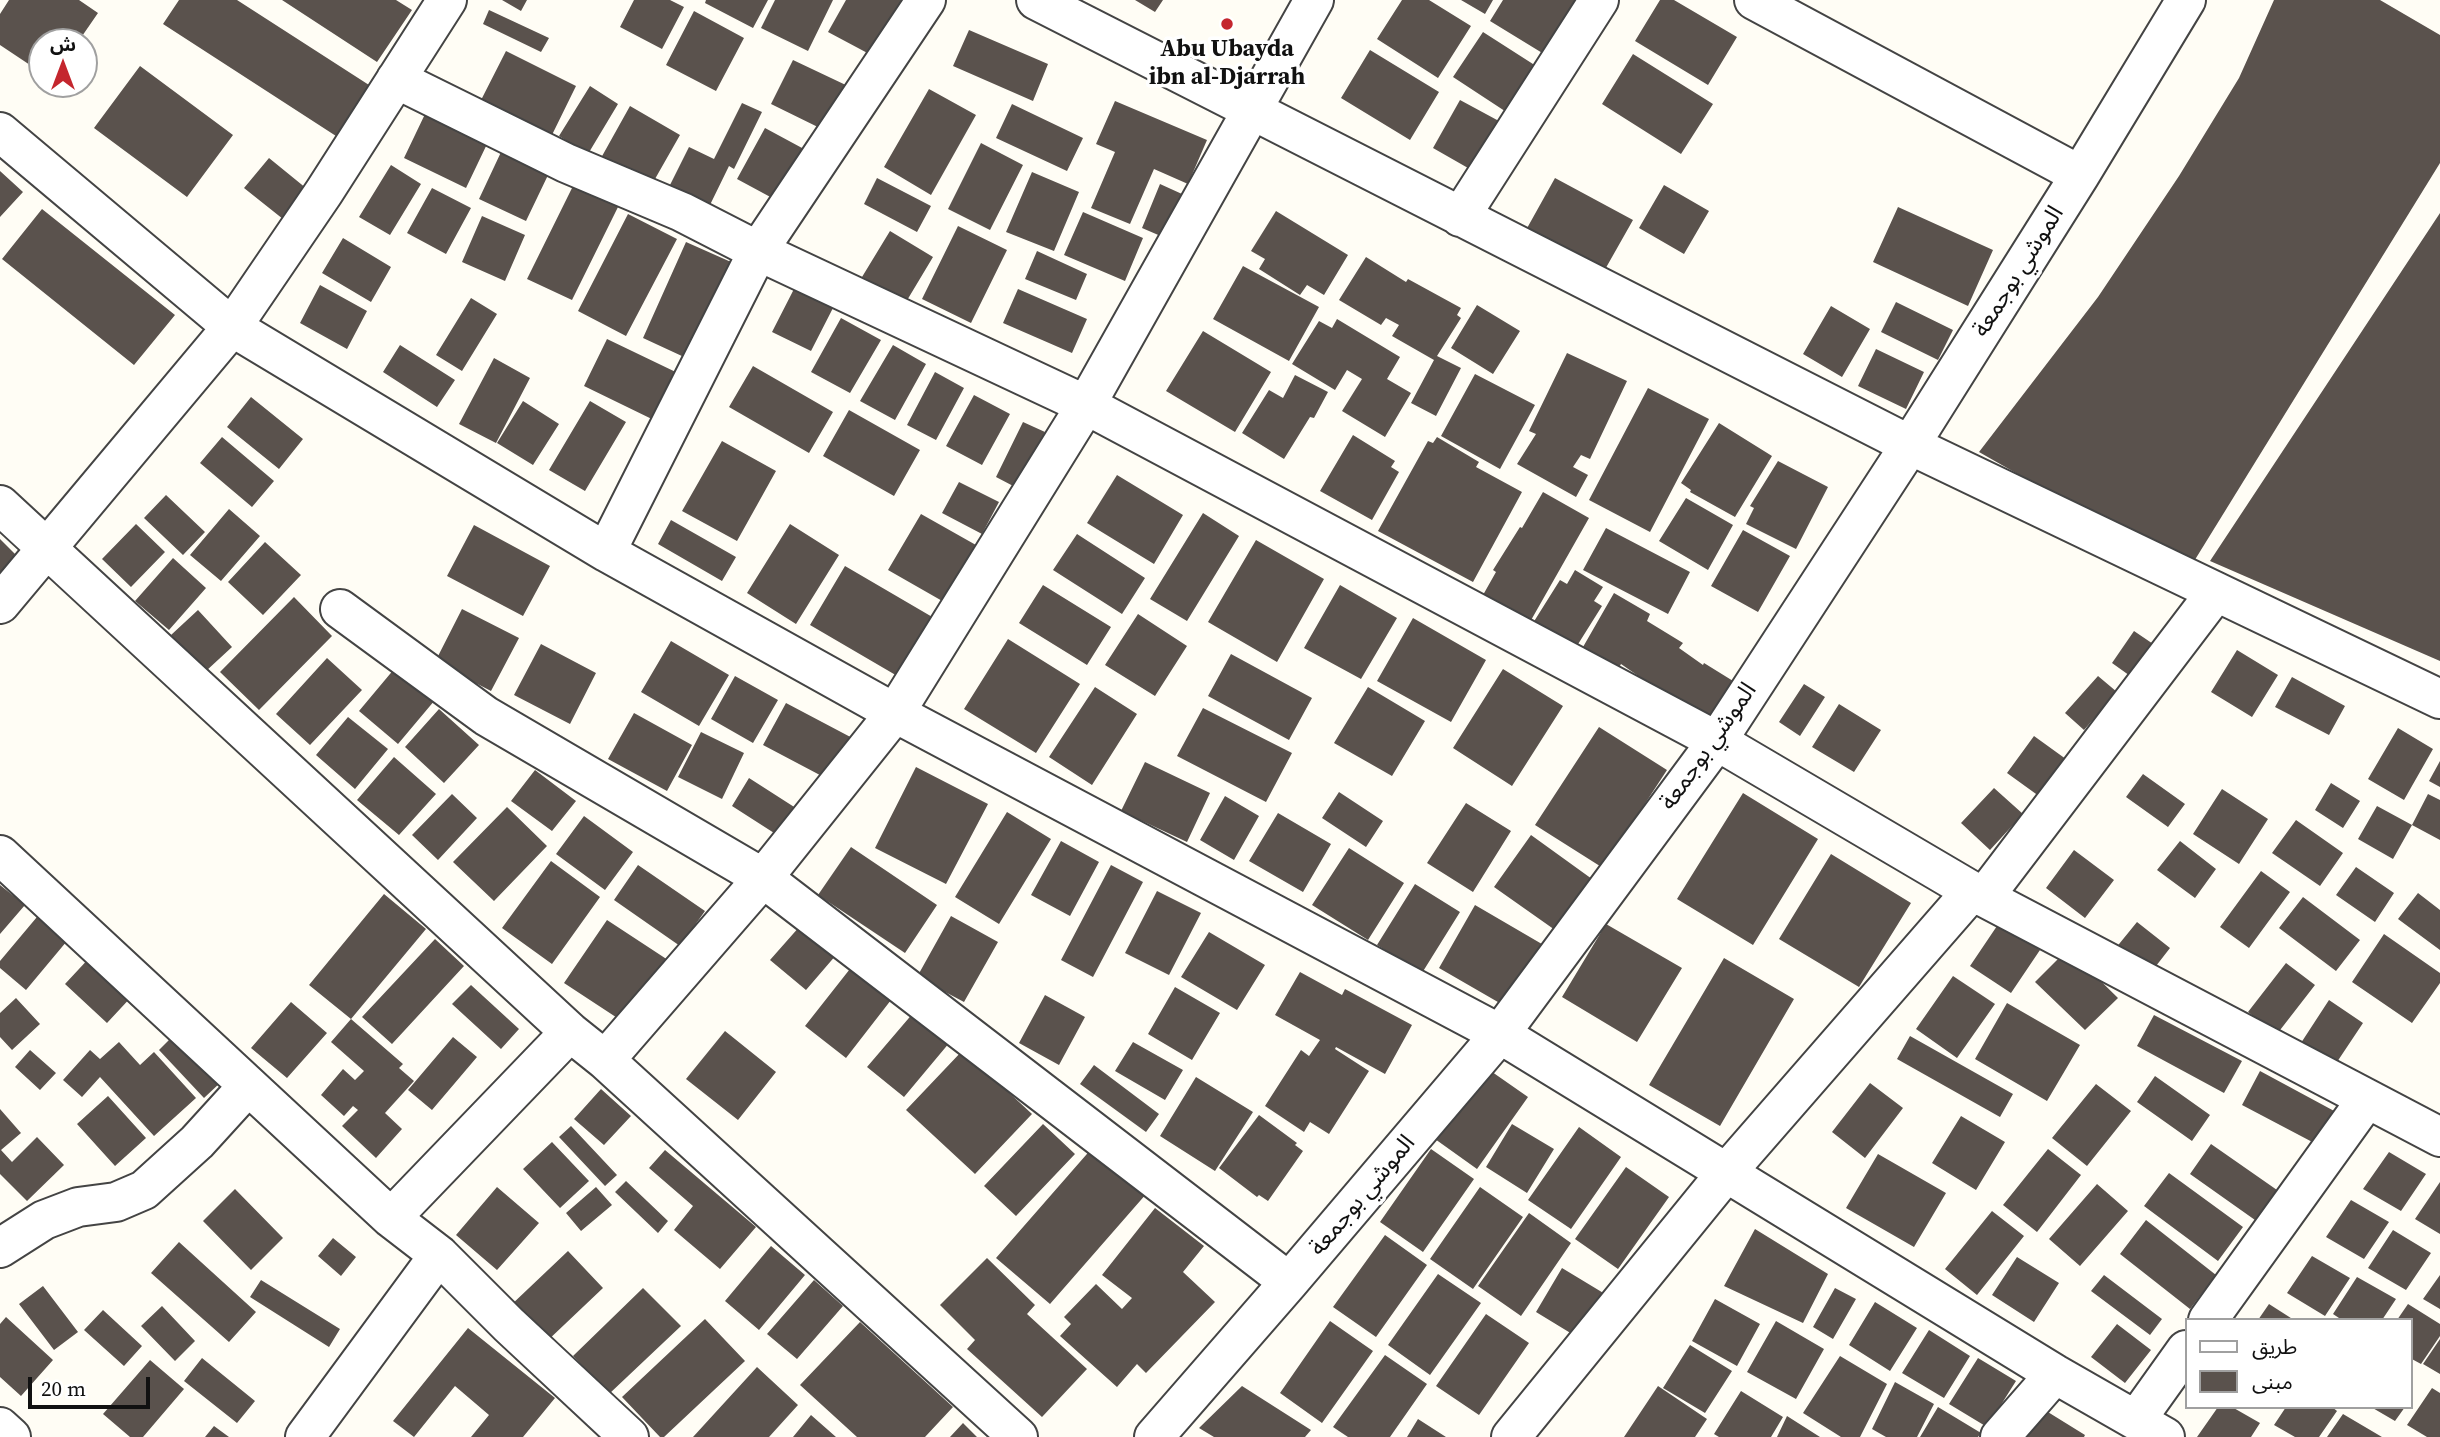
<!DOCTYPE html>
<html>
<head>
<meta charset="utf-8">
<style>
  body { margin:0 }
  #map { position:relative; width:2440px; height:1437px; overflow:hidden; background:#fffdf5; font-family:"Source Serif 4","Noto Sans Arabic",serif }
  canvas { display:block }
  .legend { position:absolute; left:2185px; top:1318px; width:228px; height:91px; box-sizing:border-box; background:#fff; border:2px solid #a0a0a0; margin:0; padding:9px 12px; list-style:none; font-size:21px; color:#111 }
  .legend li { display:flex; align-items:center; gap:14px; height:35px }
  .legend b { width:35px; border:2px solid #a0a0a0 }
  .north { position:absolute; left:28px; top:28px; width:70px; height:70px; box-sizing:border-box; background:#fff; border:2px solid #a0a0a0; border-radius:50%; rotate:0deg; font-size:19px; font-weight:700; line-height:28px; text-align:center; color:#111 }
  .north::after { content:''; display:block; margin:auto; width:24px; height:32px; background:#c4262e; clip-path:polygon(50% 0,100% 100%,50% 72%,0 100%) }
  .scale { position:absolute; left:28px; top:1377px; width:122px; height:32px; box-sizing:border-box; border:4px solid #111; border-top:0; padding-left:9px; font-size:21px; line-height:24px; white-space:nowrap; color:#111; -webkit-text-stroke:5px #fff; paint-order:stroke }
</style>
</head>
<body>
<div id="map">
<canvas width="2440" height="1437"></canvas>
<ul class="legend">
<li><b style="height:9px;background:#fff"></b>طريق</li>
<li><b style="height:19px;background:#5a524d"></b>مبنى</li>
</ul>
<div class="north">ش</div>
<div class="scale">20 m</div>
</div>
<script>
const c = document.querySelector('canvas').getContext('2d');
c.lineJoin = 'round';
function paint(path, color) { c.fillStyle = color; c.fill(path, 'evenodd'); }
const poly = rows => new Path2D(rows.map(r => 'M' + r).join(''));
function stroke(path, color, width, dash) { c.strokeStyle = color; c.lineWidth = width; c.lineCap = dash ? 'butt' : 'round'; c.setLineDash(dash || []); c.stroke(path); }
function write(font, color, halo, rows, align = 'center') {
  c.font = font + ' "Source Serif 4","Noto Sans Arabic",serif'; c.lineWidth = 7; c.setLineDash([]); c.textBaseline = 'middle'; c.strokeStyle = halo; c.fillStyle = color; for (const [text, x, y, turn = 0] of rows) {
    c.save(); c.translate(x, y); c.rotate((+turn || 0) * Math.PI / 180); c.textAlign = isNaN(turn) ? turn : align; if (halo) c.strokeText(text, 0, 0); c.fillText(text, 0, 0); c.restore();
  }
}
paint(poly([
  [9,0,79,0,98,13,78,42,42,42,42,73,0,45,0,14],
  [179,0,237,0,369,85,336,136,163,24],
  [282,0,396,0,412,10,377,62],
  [502,0,527,0,521,11],
  [634,0,670,0,684,7,662,49,620,27],
  [706,0,768,0,753,28,705,3],
  [775,0,833,0,808,51,761,28],
  [846,0,904,0,873,56,828,32],
  [1135,0,1163,0,1155,12],
  [1402,0,1429,0,1471,26,1438,78,1377,39],
  [1461,0,1493,0,1485,14],
  [1503,0,1576,0,1590,9,1557,62,1490,21],
  [1660,0,1674,0,1737,37,1708,85,1635,41],
  [2274,0,2380,0,2440,35,2440,163,2188,571,1979,452,2098,297,2179,176,2239,78],
  [489,10,549,38,541,52,483,24],
  [694,11,744,38,716,91,666,65],
  [969,30,1048,64,1033,101,953,66],
  [1483,32,1547,73,1517,119,1453,77],
  [1370,50,1439,92,1410,140,1341,98],
  [506,51,576,86,549,141,478,106],
  [1633,54,1713,104,1681,154,1602,104],
  [793,60,850,87,828,132,771,104],
  [140,66,233,135,187,197,94,128],
  [590,86,618,104,588,154,559,136],
  [929,89,976,115,931,195,884,167],
  [1460,100,1510,127,1482,176,1433,148],
  [1115,101,1207,140,1188,184,1154,169,1130,224,1091,208,1115,152,1096,144],
  [742,103,762,112,734,169,729,166,708,209,668,189,689,147,714,159],
  [1012,104,1083,138,1067,171,996,138],
  [630,106,680,135,651,186,601,158],
  [426,112,488,142,466,188,404,158],
  [765,128,815,155,787,206,737,179],
  [981,143,1023,165,990,230,948,209],
  [502,150,549,173,526,221,479,199],
  [269,158,312,193,288,223,244,188],
  [391,165,421,184,390,235,359,217],
  [0,171,23,192,0,217],
  [1032,172,1079,192,1054,251,1006,232],
  [877,178,931,206,917,232,864,204],
  [1555,178,1633,220,1603,273,1526,230],
  [1160,184,1182,194,1163,237,1142,228],
  [1664,185,1709,211,1684,254,1639,228],
  [573,186,618,207,572,300,527,279],
  [432,188,471,208,446,254,407,233],
  [1898,207,1993,250,1968,306,1873,262],
  [42,209,175,315,134,365,2,259],
  [1276,211,1348,255,1324,295,1307,285,1300,295,1259,269,1265,259,1251,251],
  [1083,212,1143,238,1125,281,1064,255],
  [2440,213,2440,661,2210,561],
  [628,214,677,239,626,336,578,311],
  [482,216,525,235,505,281,462,262],
  [958,226,1007,250,971,323,922,299],
  [890,231,933,257,906,302,862,277],
  [343,238,391,267,371,302,322,273],
  [686,242,740,266,697,363,643,338],
  [1037,251,1087,274,1076,300,1025,279],
  [1366,257,1406,282,1408,279,1461,308,1457,315,1461,318,1437,356,1461,368,1436,416,1411,403,1434,360,1392,336,1399,325,1386,318,1381,325,1339,300],
  [1243,266,1319,307,1289,361,1213,319],
  [320,285,367,311,347,349,300,323],
  [794,289,833,308,811,351,772,332],
  [1018,289,1087,319,1072,353,1003,323],
  [471,298,497,314,462,371,436,355],
  [1896,302,1953,330,1938,360,1881,332],
  [1477,305,1520,331,1493,374,1451,348],
  [1831,306,1870,329,1842,377,1803,354],
  [841,318,881,340,850,393,811,372],
  [1337,319,1400,357,1387,379,1411,393,1385,437,1342,411,1362,379,1347,370,1335,390,1292,364,1319,321,1332,328],
  [1203,331,1271,372,1235,432,1166,391],
  [607,339,684,376,660,423,584,386],
  [400,345,455,380,437,407,383,372],
  [893,345,926,364,895,420,860,401],
  [1876,349,1924,372,1906,409,1858,386],
  [1567,353,1627,381,1590,459,1581,455,1573,467,1588,475,1576,497,1517,464,1536,434,1529,431],
  [494,358,530,378,496,443,459,424],
  [753,366,833,412,809,453,729,407],
  [935,372,964,388,936,440,907,425],
  [1475,374,1535,405,1500,469,1441,436],
  [1295,375,1328,392,1314,418,1310,417,1284,459,1242,433,1269,390,1283,398],
  [1648,388,1709,419,1650,532,1589,500],
  [974,395,1010,414,982,465,946,446],
  [251,397,303,439,279,469,227,427],
  [523,401,559,424,533,465,497,443],
  [590,401,626,422,585,491,549,470],
  [849,410,920,450,894,496,823,456],
  [1023,422,1045,432,1017,488,996,477],
  [1719,423,1772,456,1735,517,1690,492,1691,490,1681,483],
  [1353,435,1395,461,1391,467,1399,472,1372,520,1320,491],
  [222,437,274,481,252,507,200,463],
  [1437,437,1479,462,1476,467,1522,492,1473,582,1378,531,1428,441,1433,443],
  [722,441,776,471,737,541,682,511],
  [1778,461,1828,487,1796,549,1746,524,1754,508,1750,506],
  [1117,475,1183,515,1154,564,1087,523],
  [959,482,999,502,982,534,942,513],
  [1543,492,1589,518,1530,622,1483,595,1496,572,1493,570,1520,527,1522,528],
  [166,495,205,532,183,555,144,518],
  [1686,498,1733,525,1708,570,1659,541],
  [229,509,260,536,221,581,190,555],
  [1203,513,1239,536,1187,621,1150,599],
  [921,514,983,549,951,606,888,570],
  [671,520,736,557,722,581,658,544],
  [136,524,165,552,131,587,102,559],
  [790,524,839,555,796,624,747,593],
  [474,525,550,566,523,616,447,576],
  [1606,528,1690,572,1668,614,1583,570],
  [1743,530,1790,556,1758,612,1711,586],
  [1077,534,1145,578,1122,614,1053,570],
  [0,539,18,557,0,575],
  [1256,540,1324,579,1277,662,1208,622],
  [265,542,301,575,263,615,228,582],
  [173,558,206,588,169,630,135,601],
  [845,566,934,618,899,677,810,625],
  [1575,570,1603,587,1594,601,1602,606,1575,649,1533,623,1560,580,1567,584],
  [1043,585,1111,627,1087,665,1019,623],
  [1340,585,1397,618,1361,679,1304,648],
  [1614,593,1650,614,1647,621,1683,643,1679,648,1703,665,1704,663,1746,689,1719,732,1621,664,1615,675,1579,654],
  [294,597,332,636,259,710,220,672],
  [462,609,519,638,491,691,435,662],
  [198,610,232,647,206,671,171,635],
  [1138,614,1187,646,1155,696,1105,665],
  [1413,618,1486,660,1451,722,1377,681],
  [2134,631,2162,650,2140,683,2112,663],
  [1008,639,1080,684,1036,753,964,709],
  [671,641,729,675,699,726,641,692],
  [541,644,596,673,570,724,514,695],
  [2237,650,2278,675,2252,717,2211,692],
  [1231,654,1312,698,1289,740,1208,696],
  [327,658,362,690,310,745,276,714],
  [395,668,435,700,398,744,359,711],
  [1503,669,1563,706,1512,786,1453,748],
  [735,676,778,700,753,743,711,719],
  [2098,676,2117,692,2084,730,2065,713],
  [2292,677,2345,706,2329,735,2275,707],
  [1804,684,1825,697,1800,736,1779,722],
  [1095,687,1137,714,1092,785,1049,757],
  [1368,687,1425,721,1392,776,1334,743],
  [786,703,858,741,835,783,763,745],
  [1839,704,1881,730,1854,772,1812,747],
  [1203,708,1292,753,1266,802,1177,756],
  [439,709,479,745,444,783,405,747],
  [634,713,692,745,667,791,608,759],
  [348,717,388,749,355,789,316,755],
  [1599,727,1667,770,1603,868,1535,825],
  [2398,728,2433,749,2404,800,2368,779],
  [701,732,744,753,722,799,678,777],
  [2034,736,2070,762,2043,799,2007,773],
  [394,757,436,794,399,835,357,800],
  [2440,761,2440,787,2429,781],
  [1145,762,1210,793,1187,842,1121,811],
  [916,767,988,804,946,884,875,848],
  [535,770,576,801,552,831,511,801],
  [2143,774,2185,804,2168,827,2126,797],
  [749,778,802,812,785,840,732,806],
  [2331,783,2360,801,2343,828,2315,810],
  [1994,788,2023,814,1990,850,1961,823],
  [2222,789,2268,819,2239,864,2193,834],
  [1339,792,1383,821,1366,847,1322,818],
  [1743,793,1818,839,1753,945,1677,899],
  [452,794,477,818,438,860,412,835],
  [2428,794,2440,800,2440,840,2412,825],
  [1225,796,1259,816,1234,860,1200,840],
  [1466,803,1511,831,1473,892,1427,863],
  [2377,806,2412,825,2393,859,2358,839],
  [507,807,547,846,494,901,453,862],
  [1007,812,1051,839,999,924,955,897],
  [1278,813,1331,844,1303,892,1249,861],
  [584,816,633,852,605,890,556,854],
  [2296,820,2343,853,2320,886,2272,853],
  [1531,835,1592,879,1555,930,1494,887],
  [1061,841,1099,862,1070,916,1031,895],
  [2180,841,2216,869,2195,898,2157,870],
  [851,847,937,905,905,953,818,895],
  [1349,848,1404,883,1368,940,1312,905],
  [2074,850,2114,880,2085,918,2046,888],
  [1831,854,1911,903,1859,987,1779,939],
  [551,861,600,897,552,964,502,928],
  [638,865,705,911,680,946,614,900],
  [1111,865,1143,882,1093,977,1061,960],
  [2356,867,2394,893,2375,922,2336,895],
  [2261,871,2290,892,2249,948,2220,927],
  [1415,884,1460,912,1422,973,1377,945],
  [0,885,25,905,0,934],
  [1157,891,1201,913,1169,975,1125,953],
  [2418,893,2440,910,2440,950,2398,919],
  [384,894,426,929,351,1019,309,985],
  [2303,897,2360,940,2336,971,2279,928],
  [1475,905,1547,947,1510,1009,1439,968],
  [42,911,72,935,26,990,0,968,0,961],
  [951,916,998,942,964,1002,917,977],
  [808,917,843,947,806,990,770,960],
  [607,920,671,962,628,1025,564,983],
  [2137,922,2170,948,2149,975,2115,949],
  [1999,923,2040,950,2011,993,1970,966],
  [1606,924,1682,968,1637,1042,1562,997],
  [1209,932,1265,965,1237,1010,1181,977],
  [2384,934,2440,973,2440,983,2412,1023,2352,982],
  [435,939,464,966,392,1044,362,1017],
  [2068,949,2118,998,2085,1030,2035,982],
  [92,955,134,994,107,1023,65,984],
  [1724,958,1794,999,1720,1126,1649,1085],
  [857,960,898,991,846,1058,805,1026],
  [2286,963,2315,985,2277,1034,2248,1012],
  [1300,972,1342,995,1345,989,1412,1025,1385,1074,1336,1047,1335,1049,1369,1071,1329,1134,1310,1122,1304,1132,1265,1106,1301,1050,1309,1056,1320,1040,1275,1015],
  [1953,976,1995,1004,1957,1058,1916,1029],
  [471,985,519,1029,501,1049,452,1004],
  [1175,987,1220,1013,1192,1060,1148,1034],
  [1045,995,1085,1017,1059,1065,1019,1043],
  [16,998,40,1024,12,1050,0,1037,0,1013],
  [2329,1000,2363,1023,2333,1068,2299,1046],
  [291,1002,327,1033,287,1078,251,1048],
  [2007,1003,2080,1045,2047,1101,1975,1059],
  [914,1012,950,1042,904,1097,867,1067],
  [2154,1015,2242,1061,2224,1093,2137,1046],
  [351,1019,403,1064,399,1068,414,1081,385,1113,402,1129,376,1158,342,1126,358,1110,353,1106,344,1116,321,1095,343,1069,355,1080,364,1071,331,1042],
  [725,1031,776,1072,738,1120,686,1079],
  [175,1034,221,1082,204,1098,159,1050],
  [1910,1036,2013,1094,2000,1117,1897,1059],
  [453,1037,477,1057,432,1110,408,1090],
  [119,1042,140,1065,154,1052,196,1098,154,1136,100,1077,82,1097,63,1080,90,1050,100,1059],
  [1133,1042,1183,1070,1165,1100,1115,1071],
  [30,1050,56,1073,40,1090,15,1067],
  [963,1050,1032,1114,975,1174,906,1110],
  [1094,1065,1159,1114,1146,1132,1080,1084],
  [1485,1067,1528,1097,1477,1169,1435,1139],
  [2260,1071,2336,1112,2318,1145,2242,1105],
  [2155,1076,2210,1115,2192,1141,2137,1102],
  [1196,1077,1253,1112,1215,1171,1160,1136],
  [1870,1083,1903,1108,1865,1158,1832,1132],
  [2096,1084,2131,1111,2087,1166,2052,1138],
  [601,1089,631,1116,604,1145,574,1119],
  [108,1096,146,1138,115,1166,77,1124],
  [0,1109,21,1133,1,1150,12,1162,37,1137,64,1165,27,1201,0,1174],
  [1259,1115,1297,1143,1295,1145,1303,1151,1268,1201,1259,1195,1257,1197,1219,1168],
  [1961,1116,2005,1142,1976,1190,1932,1163],
  [1043,1124,1075,1154,1016,1216,984,1186],
  [1512,1124,1554,1149,1527,1193,1486,1167],
  [571,1126,617,1175,605,1186,559,1137],
  [1579,1127,1621,1157,1571,1229,1528,1200],
  [552,1142,589,1181,560,1208,523,1169],
  [2211,1144,2277,1190,2255,1220,2190,1174],
  [1093,1147,1147,1193,1050,1304,996,1258],
  [1431,1149,1474,1179,1423,1252,1380,1222],
  [2048,1149,2081,1175,2037,1232,2003,1205],
  [665,1150,756,1227,720,1269,674,1230,693,1206,649,1168],
  [2389,1152,2426,1174,2401,1211,2363,1189],
  [1878,1154,1946,1193,1914,1247,1846,1208],
  [1626,1167,1669,1197,1618,1269,1575,1239],
  [2169,1173,2243,1227,2218,1261,2144,1206],
  [626,1181,668,1221,658,1233,615,1192],
  [2440,1182,2440,1234,2415,1219],
  [2097,1184,2128,1211,2080,1266,2049,1239],
  [497,1187,539,1223,497,1270,456,1235],
  [596,1187,612,1205,581,1231,566,1213],
  [1480,1187,1523,1217,1473,1289,1430,1259],
  [235,1189,283,1238,251,1270,203,1221],
  [2351,1200,2389,1222,2364,1259,2326,1237],
  [1155,1208,1204,1246,1183,1272,1215,1302,1146,1373,1137,1364,1117,1387,1060,1336,1071,1324,1064,1317,1096,1284,1122,1309,1132,1298,1102,1275],
  [1992,1211,2024,1236,1977,1295,1945,1269],
  [1529,1213,1571,1243,1521,1316,1478,1286],
  [2146,1220,2216,1275,2190,1309,2120,1254],
  [1755,1229,1828,1274,1803,1323,1724,1286],
  [2393,1230,2431,1253,2406,1290,2368,1268],
  [1385,1235,1427,1265,1376,1337,1333,1307],
  [333,1238,356,1257,341,1276,318,1256],
  [179,1242,256,1312,229,1342,151,1273],
  [771,1246,805,1275,759,1330,725,1301],
  [568,1251,603,1288,545,1343,509,1307],
  [2312,1256,2350,1278,2325,1316,2287,1293],
  [2017,1257,2059,1283,2034,1322,1992,1295],
  [987,1258,1035,1305,1027,1314,1087,1369,1042,1417,967,1349,975,1340,940,1305],
  [1562,1268,1605,1294,1577,1337,1536,1312],
  [1438,1274,1481,1303,1430,1375,1388,1345],
  [2104,1275,2162,1319,2150,1335,2091,1291],
  [2440,1275,2440,1309,2423,1299],
  [2357,1277,2396,1299,2382,1320,2342,1320,2333,1314],
  [261,1280,340,1329,329,1347,250,1297],
  [814,1280,843,1306,797,1359,767,1334],
  [43,1286,78,1332,54,1350,19,1304],
  [643,1288,681,1326,609,1394,573,1356],
  [1835,1288,1856,1299,1833,1339,1813,1327],
  [1715,1299,1760,1324,1737,1366,1692,1341],
  [1875,1302,1917,1328,1890,1371,1849,1345],
  [2269,1304,2294,1320,2258,1320],
  [2408,1304,2440,1324,2440,1336,2421,1364,2410,1358,2410,1320,2397,1320],
  [162,1306,195,1341,175,1361,141,1326],
  [103,1310,142,1346,124,1366,84,1330],
  [1486,1314,1529,1343,1479,1415,1436,1386],
  [6,1317,53,1360,21,1396,0,1377,0,1324],
  [705,1319,745,1361,664,1437,660,1437,622,1397],
  [1330,1321,1373,1351,1322,1423,1280,1393],
  [1776,1321,1824,1349,1796,1399,1747,1372],
  [860,1322,953,1407,925,1437,857,1437,800,1385],
  [2117,1324,2151,1350,2125,1383,2091,1357],
  [468,1328,555,1398,523,1437,471,1437,489,1415,455,1386,414,1437,393,1421],
  [1929,1330,1970,1356,1944,1398,1902,1373],
  [2440,1339,2440,1374,2423,1364],
  [1690,1345,1732,1371,1705,1413,1663,1388],
  [1385,1355,1427,1384,1390,1437,1348,1437,1333,1427],
  [1840,1356,1887,1384,1860,1437,1841,1437,1803,1413],
  [202,1358,255,1401,237,1423,184,1381],
  [1978,1358,2016,1381,1987,1427,1949,1404],
  [150,1360,184,1389,143,1437,130,1437,103,1414],
  [757,1367,798,1405,769,1437,693,1437],
  [1895,1382,1934,1404,1917,1437,1886,1437,1872,1429],
  [1242,1386,1311,1430,1305,1437,1214,1437,1199,1428],
  [1658,1386,1707,1419,1695,1437,1624,1437],
  [2432,1388,2440,1393,2440,1437,2427,1437,2407,1425],
  [1741,1391,1783,1417,1771,1437,1719,1437,1714,1434],
  [1938,1407,1981,1433,1978,1437,1920,1437],
  [2218,1407,2232,1407,2260,1423,2251,1437,2197,1437],
  [2286,1407,2332,1407,2337,1411,2319,1437,2295,1437,2274,1425],
  [2371,1407,2405,1407,2395,1421],
  [2043,1409,2085,1435,2084,1437,2026,1437],
  [2343,1414,2382,1437,2327,1437],
  [811,1415,836,1437,793,1437],
  [1787,1416,1820,1437,1777,1437],
  [1418,1419,1446,1437,1407,1437],
  [963,1423,977,1437,950,1437],
  [214,1426,229,1437,205,1437]
]), '#5a524d');
const minor = poly([
  [1036,0,1910,445,2440,699],
  [1754,0,2080,175],
  [396,79,566,163,682,212,758,251,1086,405,1717,741,1972,891,2440,1137],
  [0,132,232,327,606,552,895,713,1500,1034,2055,1374,2165,1437],
  [1460,217,1599,0],
  [0,505,570,1032,605,1060,1018,1437],
  [606,552,758,251,926,0],
  [0,604,232,327,324,192,447,0],
  [340,609,486,716,763,878,1289,1282],
  [0,855,391,1218,439,1255,509,1325,629,1437],
  [1984,897,2216,592],
  [605,1060,763,878,895,713,1086,405,1314,0],
  [391,1218,570,1032],
  [0,1248,44,1220,78,1207,116,1202,144,1190,197,1142,248,1086],
  [2208,1320,2367,1099],
  [2136,1420,2186,1350],
  [0,1427,11,1437],
  [305,1437,439,1255],
  [1154,1437,1289,1282,1500,1034,1717,741,1910,445,2080,175,2186,0],
  [1511,1437,1726,1173,1972,891],
  [2000,1437,2055,1374]
]);
stroke(minor, '#444', 42);
stroke(minor, '#fff', 38);
for (const [x, y, r, color] of [
  [1227,24,7,"#c4262e"]
]) { const dot = new Path2D(); dot.arc(x, y, r, 0, 2 * Math.PI); c.fillStyle = color; c.fill(dot); stroke(dot, '#fff', 2.5); }
write('bold 24px', '#111', '#fff', [
  ["Abu Ubayda",1227,50],
  ["ibn al-Djarrah",1227,78]
]);
write('24px', '#111', '#fff', [
  ["الموشي بوجمعة",2019,272,-58],
  ["الموشي بوجمعة",1709,747,-55],
  ["الموشي بوجمعة",1363,1196,-50]
]);
</script>
</body>
</html>
